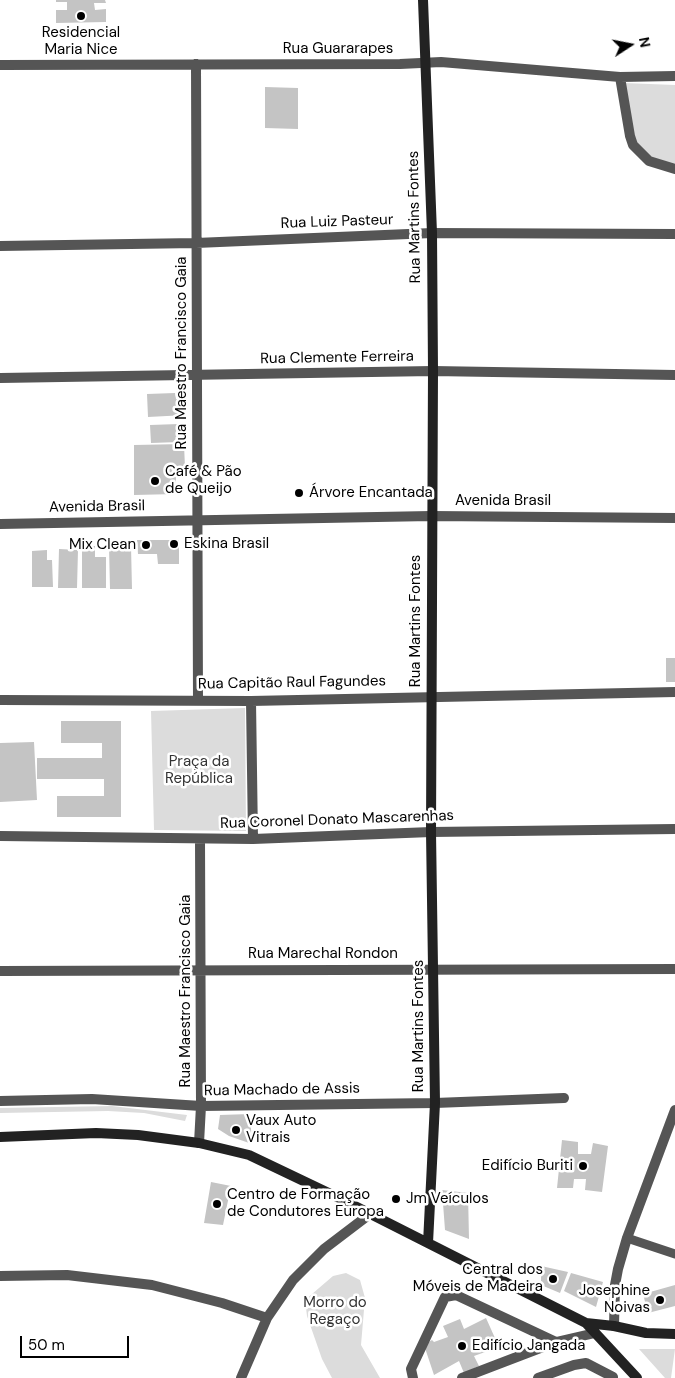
<!DOCTYPE html>
<html>
<head>
<meta charset="utf-8">
<style>
  body { margin:0 }
  #map { position:relative; width:675px; height:1378px; overflow:hidden; background:#fff; font-family:"DM Sans",sans-serif }
  canvas { display:block }
  .north { position:absolute; left:605px; top:20px; width:50px; height:50px; -webkit-text-stroke:4px #fff; paint-order:stroke; rotate:79deg; font-size:14px; font-weight:700; line-height:20px; text-align:center; color:#000 }
  .north::after { content:''; display:block; margin:auto; width:18px; height:22px; background:#000; clip-path:polygon(50% 0,100% 100%,50% 72%,0 100%) }
  .scale { position:absolute; left:20px; top:1336px; width:109px; height:22px; box-sizing:border-box; border:2px solid #000; border-top:0; padding-left:6px; font-size:15px; line-height:18px; white-space:nowrap; color:#000; -webkit-text-stroke:4px #fff; paint-order:stroke }
</style>
</head>
<body>
<div id="map">
<canvas width="675" height="1378"></canvas>
<div class="north">N</div>
<div class="scale">50 m</div>
</div>
<script>
const c = document.querySelector('canvas').getContext('2d');
c.lineJoin = 'round';
function paint(path, color) { c.fillStyle = color; c.fill(path, 'evenodd'); }
const poly = rows => new Path2D(rows.map(r => 'M' + r).join(''));
function stroke(path, color, width, dash) { c.strokeStyle = color; c.lineWidth = width; c.lineCap = dash ? 'butt' : 'round'; c.setLineDash(dash || []); c.stroke(path); }
function write(font, color, halo, rows, align = 'center') {
  c.font = font + ' "DM Sans",sans-serif'; c.lineWidth = 5; c.setLineDash([]); c.textBaseline = 'middle'; c.strokeStyle = halo; c.fillStyle = color; for (const [text, x, y, turn = 0] of rows) {
    c.save(); c.translate(x, y); c.rotate((+turn || 0) * Math.PI / 180); c.textAlign = isNaN(turn) ? turn : align; if (halo) c.strokeText(text, 0, 0); c.fillText(text, 0, 0); c.restore();
  }
}
paint(poly([
  [624,83,675,85,675,166,649,159,633,138],
  [245,708,246,831,154,830,151,711],
  [112,1106,187,1115,185,1121,144,1113,108,1111,0,1113,0,1108],
  [346,1273,360,1280,365,1298,361,1345,380,1378,332,1378,322,1359,307,1316,305,1300,333,1276],
  [639,1349,675,1349,671,1378,665,1378]
]), '#dcdcdc');
paint(poly([
  [56,0,105,0,106,3,94,3,95,10,106,9,106,22,56,23,56,10,67,10,67,2,56,2],
  [265,87,298,88,298,129,265,128],
  [175,393,176,399,185,399,186,415,148,417,147,394],
  [179,424,179,442,151,443,150,425],
  [184,444,185,468,176,468,176,494,134,495,134,445],
  [137,540,179,540,179,564,158,564,157,554,138,554],
  [82,546,95,546,95,557,106,557,106,588,82,588],
  [109,546,131,546,132,589,110,589],
  [59,549,78,550,77,588,58,588],
  [47,550,47,560,52,560,53,587,32,587,32,551],
  [666,658,675,658,675,682,666,682],
  [61,721,121,721,121,817,57,817,57,796,104,796,104,779,37,779,37,758,102,758,102,743,61,743],
  [34,742,37,800,0,802,0,743],
  [250,1114,252,1144,229,1136,218,1129,220,1115],
  [562,1140,578,1142,578,1154,591,1154,593,1143,608,1146,602,1192,585,1190,586,1179,574,1179,573,1188,557,1188],
  [211,1182,231,1186,223,1225,204,1223],
  [442,1190,468,1193,469,1239,445,1230],
  [541,1266,568,1272,560,1293,541,1285],
  [571,1273,603,1282,596,1307,564,1291],
  [675,1285,675,1306,648,1313,643,1294],
  [486,1318,499,1347,474,1356,479,1366,464,1373,459,1361,434,1375,424,1345,432,1340,434,1342,448,1337,443,1326,460,1319,464,1329]
]), '#c4c4c4');
stroke(poly([
  [627,1238,675,1254]
]), '#555', 9);
stroke(poly([
  [196,64,198,701],
  [0,65,400,64,441,62,620,77,675,76],
  [620,77,630,136,633,145,649,161,675,169],
  [0,246,196,243,432,233,675,234],
  [0,378,433,371,675,375],
  [0,524,431,516,675,518],
  [0,700,251,701,675,692],
  [251,701,253,839],
  [0,836,253,839,431,832,675,829],
  [0,971,675,969],
  [0,1101,92,1099,201,1106,435,1103,564,1098],
  [199,1143,201,1106,200,839],
  [0,1276,67,1275,152,1285,222,1303,267,1318],
  [614,1326,615,1285,618,1269,627,1238,675,1110],
  [241,1378,267,1318,293,1280,324,1249,370,1214],
  [413,1378,411,1369,445,1297,456,1295,556,1342],
  [462,1378,556,1342,595,1333],
  [538,1378,574,1365,586,1363,613,1377]
]), '#555', 10);
stroke(poly([
  [423,0,432,233,433,371,431,832,435,1103,428,1243],
  [0,1137,96,1133,138,1135,199,1143,249,1155,337,1197,586,1323,637,1378],
  [586,1323,614,1326,646,1333,675,1334]
]), '#222', 10);
for (const [x, y, r, color] of [
  [81,16,5,"#000"],
  [155,481,5,"#000"],
  [299,493,5,"#000"],
  [174,544,5,"#000"],
  [146,545,5,"#000"],
  [236,1130,5,"#000"],
  [583,1166,5,"#000"],
  [396,1199,5,"#000"],
  [217,1204,5,"#000"],
  [553,1279,5,"#000"],
  [660,1300,5,"#000"],
  [462,1346,5,"#000"]
]) { const dot = new Path2D(); dot.arc(x, y, r, 0, 2 * Math.PI); c.fillStyle = color; c.fill(dot); stroke(dot, '#fff', 2); }
write('15px', '#000', '#fff', [
  ["Residencial",81,33,"center"],
  ["Maria Nice",81,50,"center"],
  ["Café & Pão",165,472],
  ["de Queijo",165,489],
  ["Árvore Encantada",309,493],
  ["Eskina Brasil",184,544],
  ["Mix Clean",136,545,"right"],
  ["Vaux Auto",246,1121],
  ["Vitrais",246,1138],
  ["Edifício Buriti",573,1166,"right"],
  ["Centro de Formação",227,1195],
  ["de Condutores Europa",227,1212],
  ["Jm Veículos",406,1199],
  ["Central dos",543,1270,"right"],
  ["Móveis de Madeira",543,1287,"right"],
  ["Josephine",650,1291,"right"],
  ["Noivas",650,1308,"right"],
  ["Edifício Jangada",472,1346]
], 'left');
write('15px', '#000', '#fff', [
  ["Rua Guararapes",338,49],
  ["Rua Martins Fontes",415,217,-91],
  ["Rua Luiz Pasteur",337,222,-2],
  ["Rua Maestro Francisco Gaia",182,353,-90],
  ["Rua Clemente Ferreira",337,358,-1],
  ["Avenida Brasil",503,501],
  ["Avenida Brasil",97,507,-1],
  ["Rua Martins Fontes",416,621,-90],
  ["Rua Capitão Raul Fagundes",292,683,-1],
  ["Rua Coronel Donato Mascarenhas",337,820,-2],
  ["Rua Marechal Rondon",323,954],
  ["Rua Maestro Francisco Gaia",186,991,-90],
  ["Rua Martins Fontes",419,1026,-90],
  ["Rua Machado de Assis",282,1090,-1]
]);
write('15px', '#333', '#fff', [
  ["Praça da",199,762],
  ["República",199,779],
  ["Morro do",335,1303],
  ["Regaço",335,1320]
]);
</script>
</body>
</html>
